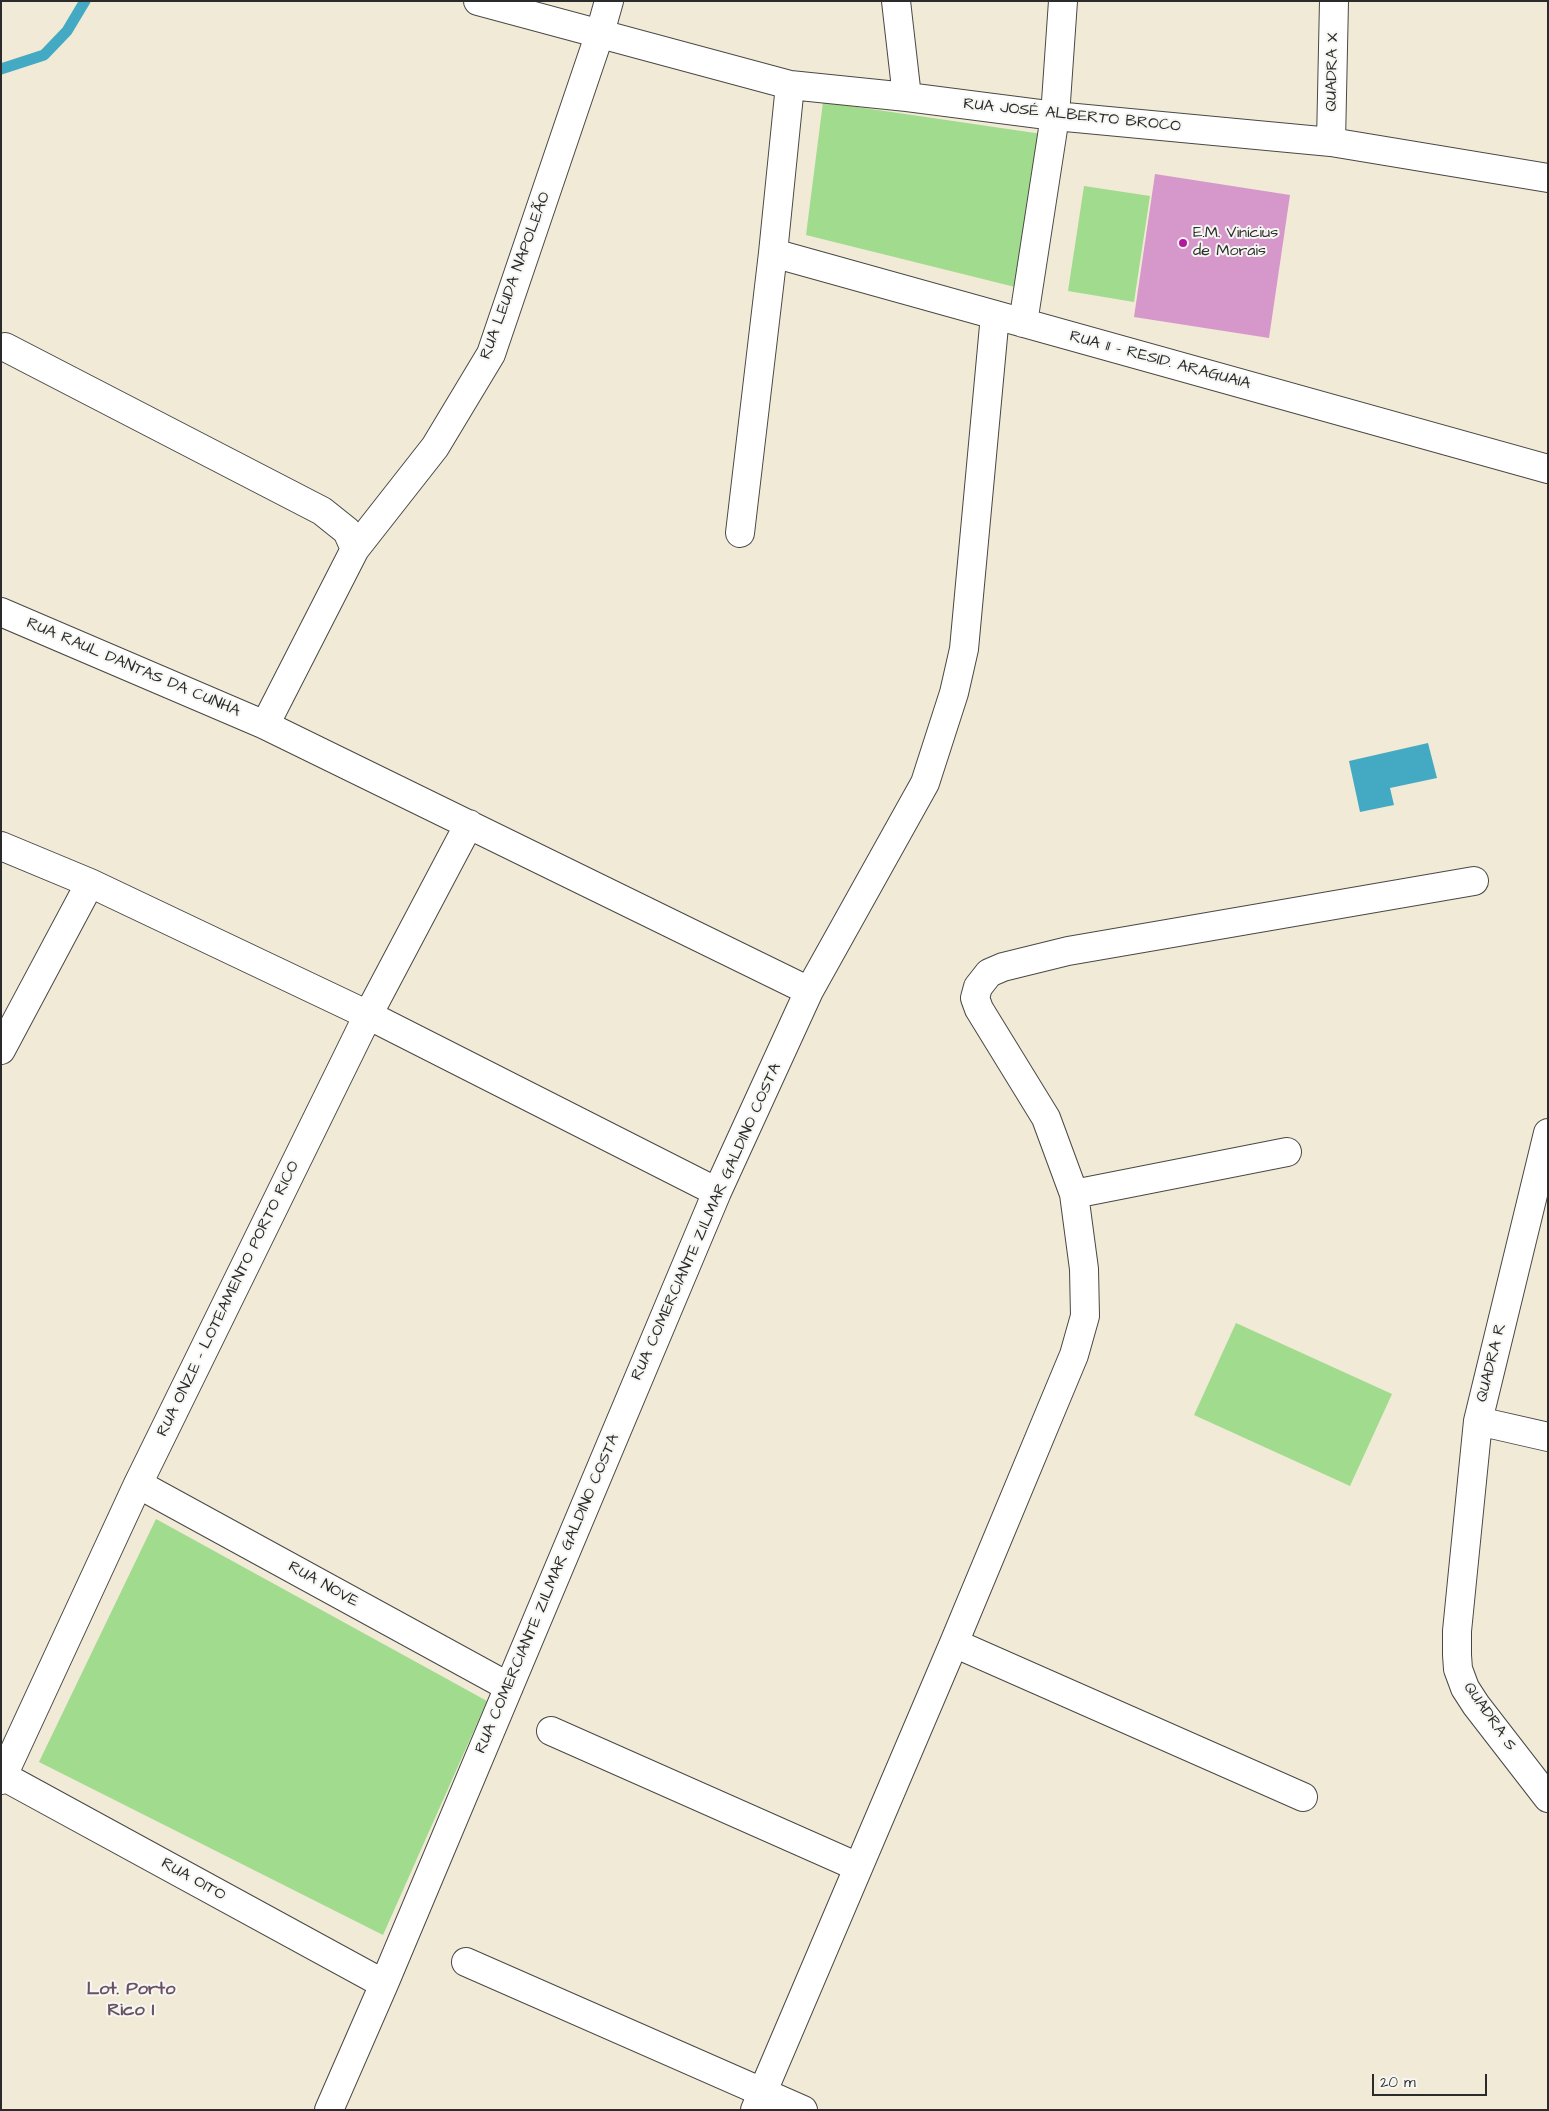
<!DOCTYPE html>
<html>
<head>
<meta charset="utf-8">
<style>
  body { margin:0 }
  #map { position:relative; width:1549px; height:2111px; overflow:hidden; background:#f1ead6; font-family:"Architects Daughter",sans-serif }
  canvas { display:block }
  .frame { position:absolute; inset:0; border:2px solid #2b2b2b; pointer-events:none }
  .scale { position:absolute; left:1372px; top:2074px; width:115px; height:22px; box-sizing:border-box; border:2px solid #2b2b2b; border-top:0; padding-left:6px; font-size:15px; line-height:18px; white-space:nowrap; color:#2b2b2b; -webkit-text-stroke:4px #f6f6f2; paint-order:stroke }
</style>
</head>
<body>
<div id="map">
<canvas width="1549" height="2111"></canvas>
<div class="frame"></div>
<div class="scale">20 m</div>
</div>
<script>
const c = document.querySelector('canvas').getContext('2d');
c.lineJoin = 'round';
function paint(path, color) { c.fillStyle = color; c.fill(path, 'evenodd'); }
const poly = rows => new Path2D(rows.map(r => 'M' + r).join(''));
function stroke(path, color, width, dash) { c.strokeStyle = color; c.lineWidth = width; c.lineCap = dash ? 'butt' : 'round'; c.setLineDash(dash || []); c.stroke(path); }
function write(font, color, halo, rows, align = 'center') {
  c.font = font + ' "Architects Daughter",sans-serif'; c.lineWidth = 4; c.setLineDash([]); c.textBaseline = 'middle'; c.strokeStyle = halo; c.fillStyle = color; for (const [text, x, y, turn = 0] of rows) {
    c.save(); c.translate(x, y); c.rotate((+turn || 0) * Math.PI / 180); c.textAlign = isNaN(turn) ? turn : align; if (halo) c.strokeText(text, 0, 0); c.fillText(text, 0, 0); c.restore();
  }
}
paint(poly([
  [823,102,1042,134,1023,289,806,235],
  [1084,186,1150,196,1134,302,1068,291],
  [1236,1323,1392,1394,1350,1486,1194,1415],
  [156,1519,487,1701,383,1935,39,1762]
]), '#a1db8e');
paint(poly([
  [1428,743,1437,778,1390,788,1394,805,1360,812,1349,761]
]), '#44aac3');
stroke(poly([
  [1,69,44,55,67,31,85,1]
]), '#44aac3', 11);
paint(poly([
  [1155,174,1290,195,1269,338,1134,317]
]), '#d698cb');
const minor = poly([
  [478,1,790,85,907,97,1055,116,1331,142,1548,178],
  [896,1,907,97],
  [1331,142,1334,1],
  [773,253,1548,469],
  [1023,323,1055,116,1063,1],
  [5,347,322,511,347,531,355,549,265,725],
  [740,533,773,253,790,85],
  [355,549,435,447,491,354,600,33,609,1],
  [1,612,265,725,809,991],
  [1,846,90,883,368,1015,717,1192],
  [1,1050,90,883],
  [1548,1133,1478,1421,1457,1631,1457,1655,1458,1669,1465,1688,1476,1705,1548,1798],
  [1074,1194,1287,1152],
  [1478,1421,1548,1437],
  [138,1484,509,1687],
  [954,1643,1303,1797],
  [551,1731,858,1867],
  [1,1775,384,1984],
  [1,1780,138,1484,368,1015,469,824],
  [466,1962,803,2110],
  [329,2110,384,1984,717,1192,809,991,925,783,954,693,964,649,995,315],
  [755,2110,954,1643,1074,1355,1085,1316,1084,1269,1074,1194,1046,1118,979,1009,975,998,978,987,989,973,1003,967,1068,951,1474,881]
]);
stroke(minor, '#494845', 30);
stroke(minor, '#fff', 28);
for (const [x, y, r, color] of [
  [1183,243,5,"#b5179e"]
]) { const dot = new Path2D(); dot.arc(x, y, r, 0, 2 * Math.PI); c.fillStyle = color; c.fill(dot); stroke(dot, '#f6f6f2', 2); }
write('16px', '#2b2b2b', '#f6f6f2', [
  ["QUADRA X",1333,72,-89],
  ["RUA JOSÉ ALBERTO BROCO",1072,116,6],
  ["RUA LEUDA NAPOLEÃO",516,276,-70],
  ["RUA 11 - RESID. ARAGUAIA",1160,361,15],
  ["RUA RAUL DANTAS DA CUNHA",133,668,23],
  ["RUA COMERCIANTE ZILMAR GALDINO COSTA",707,1222,-66],
  ["RUA ONZE - LOTEAMENTO PORTO RICO",229,1299,-64],
  ["QUADRA R",1492,1363,-76],
  ["RUA NOVE",323,1585,29],
  ["RUA COMERCIANTE ZILMAR GALDINO COSTA",548,1594,-67],
  ["QUADRA S",1489,1717,55],
  ["RUA OITO",193,1880,29]
]);
write('16px', '#2b2b2b', '#f6f6f2', [
  ["E.M. Vinícius",1193,234],
  ["de Morais",1193,252]
], 'left');
write('bold 18px', '#675163', '#f6f6f2', [
  ["Lot. Porto",131,1990],
  ["Rico I",131,2011]
]);
</script>
</body>
</html>
